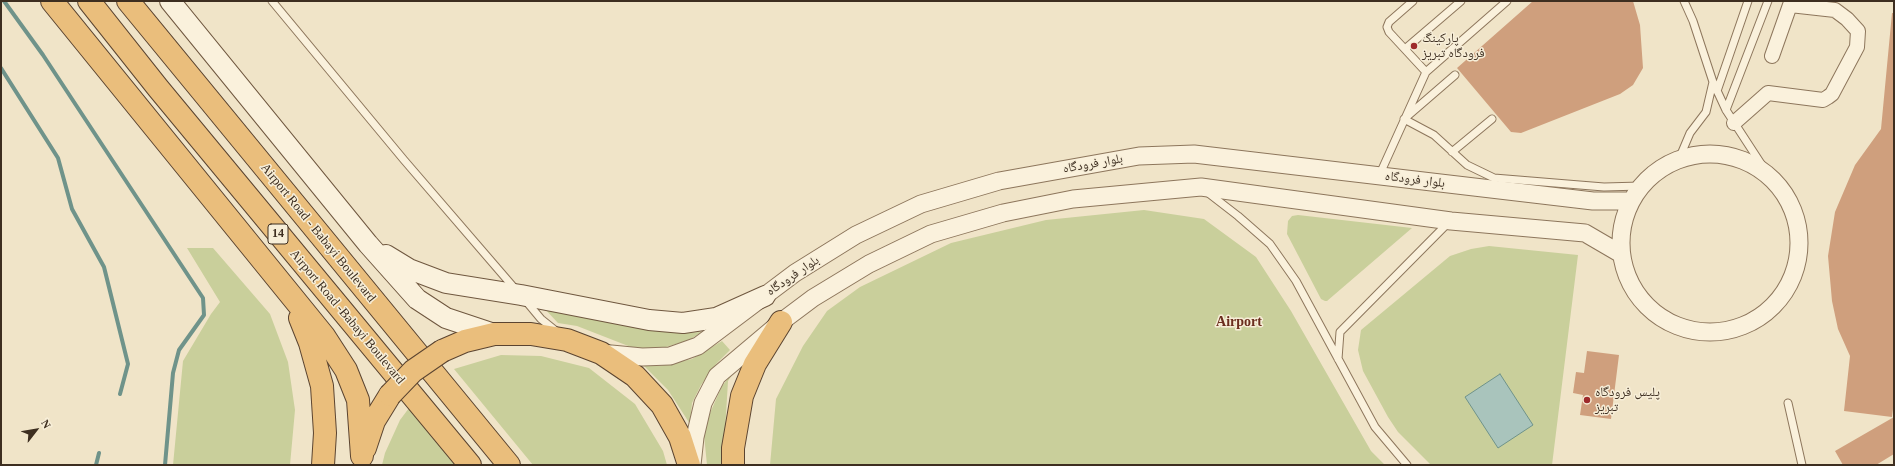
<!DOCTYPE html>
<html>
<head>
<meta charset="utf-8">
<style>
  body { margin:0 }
  #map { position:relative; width:1895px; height:466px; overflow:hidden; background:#f0e4c8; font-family:"Times New Roman",serif }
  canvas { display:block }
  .frame { position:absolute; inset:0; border:2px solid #3d2e20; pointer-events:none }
  .north { position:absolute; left:16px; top:410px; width:40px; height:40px; -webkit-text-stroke:3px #f7eed8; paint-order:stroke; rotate:59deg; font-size:11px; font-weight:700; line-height:16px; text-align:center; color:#3d2e20 }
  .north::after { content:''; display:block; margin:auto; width:14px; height:18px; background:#3d2e20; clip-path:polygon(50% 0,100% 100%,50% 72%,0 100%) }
</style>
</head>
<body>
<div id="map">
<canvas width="1895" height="466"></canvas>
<div class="frame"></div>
<div class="north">N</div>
</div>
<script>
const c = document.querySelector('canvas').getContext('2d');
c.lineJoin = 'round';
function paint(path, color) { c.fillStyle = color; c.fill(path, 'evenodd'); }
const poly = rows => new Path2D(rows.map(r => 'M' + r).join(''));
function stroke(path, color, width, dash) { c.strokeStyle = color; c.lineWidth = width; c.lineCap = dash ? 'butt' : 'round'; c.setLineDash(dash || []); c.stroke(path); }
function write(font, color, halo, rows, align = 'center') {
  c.font = font + ' "Times New Roman","Noto Naskh Arabic",serif'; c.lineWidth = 3; c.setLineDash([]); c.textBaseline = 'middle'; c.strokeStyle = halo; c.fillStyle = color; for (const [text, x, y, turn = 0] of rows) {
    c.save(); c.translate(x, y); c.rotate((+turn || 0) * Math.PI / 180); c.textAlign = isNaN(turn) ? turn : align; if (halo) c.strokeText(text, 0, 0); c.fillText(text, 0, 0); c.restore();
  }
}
paint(poly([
  [1144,210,1204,219,1256,257,1291,311,1371,451,1385,465,770,465,776,399,803,346,827,311,860,287,951,243,1046,220],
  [1298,215,1412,228,1327,301,1325,301,1321,299,1287,234,1288,221,1292,216],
  [1489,246,1578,255,1552,465,1431,465,1398,432,1388,417,1363,371,1358,350,1361,330,1450,256,1471,249],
  [187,248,213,248,270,314,288,362,295,410,290,465,173,465,183,361,211,314,220,302],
  [543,307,646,330,684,333,702,332,689,340,666,347,636,349,577,326,558,323],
  [722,341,730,350,717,363,701,385,692,403,690,424,668,390,644,366,659,366,692,359],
  [501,355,541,356,589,368,635,404,663,451,667,465,533,465,454,369],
  [736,369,728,381,723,465,707,465,704,435,710,413,722,386],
  [409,408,456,465,382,465,385,453,400,420]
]), '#c9cf9b');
const water = poly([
  [1500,374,1533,425,1498,448,1465,397,1500,374]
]);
paint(water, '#a9c4bc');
stroke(water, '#6f938a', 1);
stroke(poly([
  [4,1,43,55,203,298,204,315,179,350,173,373,165,465],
  [1,68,58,158,72,209,104,267,128,364,120,394],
  [96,465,99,453]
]), '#6f938a', 4);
paint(poly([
  [1533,1,1633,1,1640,25,1643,68,1633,85,1620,94,1521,133,1511,132,1457,68],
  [1892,13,1894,13,1894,401,1892,417,1844,411,1850,356,1838,329,1832,301,1828,256,1835,212,1855,165,1881,129],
  [1587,351,1619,355,1611,419,1580,415,1583,395,1573,393,1576,372,1584,373],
  [1894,417,1894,454,1876,465,1843,465,1835,451]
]), '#cf9f7d');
const service = poly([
  [272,1,404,160,516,290],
  [1413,1,1389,22,1387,27,1389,32,1426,72],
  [1684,1,1693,21,1713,82],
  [1405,49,1461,1],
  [1455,75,1404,119,1434,135,1467,165,1494,178,1604,187,1641,186],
  [1717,91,1748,1],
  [1726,110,1768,1],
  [1452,152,1492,119],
  [1679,159,1690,133,1706,112,1713,82,1726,110,1767,173],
  [1379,176,1426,72,1507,1],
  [1207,192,1238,216,1270,244,1296,281,1375,427,1407,465],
  [526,301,541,319,556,331],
  [1338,359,1340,332,1449,222],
  [1788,403,1802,465]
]);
const minor = poly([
  [1734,123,1768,93,1823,100,1828,97,1832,94,1857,47,1858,31,1847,19,1835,10,1790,5,1772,56]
]);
const tertiary = poly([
  '1621 243a89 89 0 1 1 178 0a89 89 0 1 1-178 0Z',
  [601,353,642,357,670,356,698,346,795,273,856,235,921,204,999,181,1139,156,1194,154,1593,201,1630,201],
  [692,465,695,437,703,403,717,376,781,322,813,298,869,264,931,234,1003,213,1073,199,1201,187,1451,221,1585,233,1621,254]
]);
const secondary = poly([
  [170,1,368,244,417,299,446,318,494,334],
  [386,255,409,269,446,283,521,295,649,320,683,323,716,318,765,296]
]);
const trunk = poly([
  [52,1,324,336,346,370,358,400,362,456],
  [89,1,158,88,470,465],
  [128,1,509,465],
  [300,318,310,343,322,386,325,433,323,465],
  [442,351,465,341,494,334,531,334,567,340,601,353,635,376,662,405,680,437,689,465],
  [365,448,374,421,390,395],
  [733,465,733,448,742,396,755,364,781,322]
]);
stroke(service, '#8d765c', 9);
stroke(minor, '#8d765c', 16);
stroke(tertiary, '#8d765c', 19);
stroke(secondary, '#6f573f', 22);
stroke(trunk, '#5b4430', 24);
stroke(service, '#faf1dc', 7);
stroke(minor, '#faf1dc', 14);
stroke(tertiary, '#faf1dc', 17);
stroke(secondary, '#faf1dc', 20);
stroke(trunk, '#eabe7c', 22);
const trunkBridge = poly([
  [390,395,413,371,442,351]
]);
stroke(trunkBridge, '#5b4430', 24, []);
stroke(trunkBridge, '#eabe7c', 22);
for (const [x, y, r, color] of [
  [1414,46,4,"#9e2a2b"],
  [1587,400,4,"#9e2a2b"]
]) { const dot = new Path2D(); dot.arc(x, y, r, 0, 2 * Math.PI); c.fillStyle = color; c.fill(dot); stroke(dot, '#f7eed8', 1.5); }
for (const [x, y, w] of [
  [278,234,20]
]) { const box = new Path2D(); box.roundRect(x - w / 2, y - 10, w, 20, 3); c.fillStyle = '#f7eed8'; c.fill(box); stroke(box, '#3d2e20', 1); }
write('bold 12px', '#3d2e20', null, [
  ["14",278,234]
]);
write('13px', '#3d2e20', '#f7eed8', [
  ["پارکینگ",1422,39],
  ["فرودگاه تبریز",1422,54],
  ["پلیس فرودگاه",1595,393],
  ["تبریز",1595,408]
], 'left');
write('13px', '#3d2e20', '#f7eed8', [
  ["بلوار فرودگاه",1093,164,-10],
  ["بلوار فرودگاه",1415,180,7],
  ["Airport Road - Babayi Boulevard",318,233,51],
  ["بلوار فرودگاه",793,276,-34],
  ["Airport Road -Babayi Boulevard",347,317,50]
]);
write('bold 14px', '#6b2e1e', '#f7eed8', [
  ["Airport",1239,322]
]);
</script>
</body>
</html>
